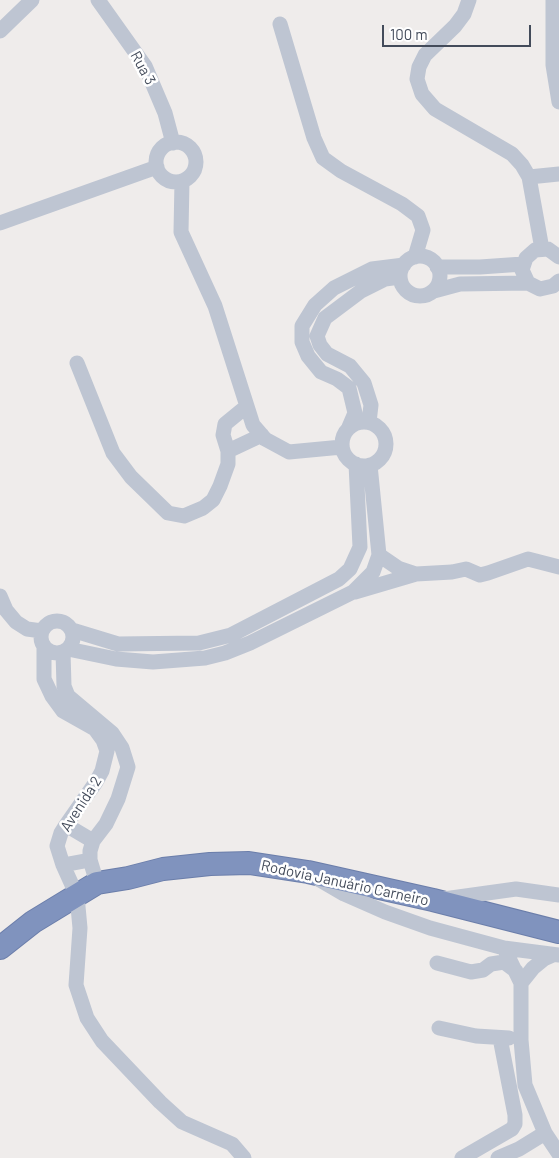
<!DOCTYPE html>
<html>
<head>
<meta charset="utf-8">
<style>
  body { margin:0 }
  #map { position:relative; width:559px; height:1158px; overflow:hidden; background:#efeceb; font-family:Barlow,sans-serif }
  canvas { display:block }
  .scale { position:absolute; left:382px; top:25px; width:149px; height:22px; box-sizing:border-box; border:2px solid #434b5a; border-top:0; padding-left:6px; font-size:15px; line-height:18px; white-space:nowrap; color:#434b5a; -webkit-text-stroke:4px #fff; paint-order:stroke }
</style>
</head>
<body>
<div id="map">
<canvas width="559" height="1158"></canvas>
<div class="scale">100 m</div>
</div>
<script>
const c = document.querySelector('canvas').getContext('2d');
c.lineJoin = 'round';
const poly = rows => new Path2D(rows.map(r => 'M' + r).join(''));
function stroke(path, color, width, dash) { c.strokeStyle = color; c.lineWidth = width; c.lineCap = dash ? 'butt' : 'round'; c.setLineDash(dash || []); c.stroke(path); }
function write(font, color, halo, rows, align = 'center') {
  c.font = font + ' Barlow,sans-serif'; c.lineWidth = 5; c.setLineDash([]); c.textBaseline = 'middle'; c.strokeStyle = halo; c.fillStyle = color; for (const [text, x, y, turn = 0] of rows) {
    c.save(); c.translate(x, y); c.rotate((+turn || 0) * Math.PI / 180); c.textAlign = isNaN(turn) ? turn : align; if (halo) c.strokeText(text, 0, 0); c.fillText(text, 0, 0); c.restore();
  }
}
const highway = poly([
  [0,948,33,922,97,883,128,878,163,869,210,864,249,863,308,872,433,900,559,932]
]);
stroke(highway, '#6b7eaa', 24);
stroke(poly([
  [98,0,145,66,165,113,173,143],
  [469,0,464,14,455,26,425,55,419,67,417,79,422,94,435,109,512,154,522,165,529,177,542,249],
  [553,0,553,65,559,102],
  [280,24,314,138,323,158,341,171,402,204,418,216,423,230,415,257],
  [0,31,32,0],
  '156 162a20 20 0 1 1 40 0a20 20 0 1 1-40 0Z',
  [529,177,559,174],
  [182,181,181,232,215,306,253,425,265,439,289,452,342,447],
  [0,223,157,167],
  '400 276a20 20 0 1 1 40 0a20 20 0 1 1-40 0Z',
  [559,257,548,249,535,250,526,258,522,270,528,283,540,289,553,286,559,281],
  [437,267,480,267,523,264],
  [434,291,460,284,528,283],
  [77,363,113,453,131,477,168,513,184,516,203,508,213,500,220,486,228,464,228,451,223,435,225,424,247,406],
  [369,422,371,405,364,383,350,366,327,354,320,345,317,336,325,318,361,291,385,279,400,277],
  '342 444a22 22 0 1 1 44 0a22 22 0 1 1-44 0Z',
  [349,427,355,413,349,388,337,379,321,372,308,356,302,342,302,326,315,305,334,288,372,269,404,265],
  [228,451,262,435],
  [379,555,398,568,416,574],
  [355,592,416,574,452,572,466,569,480,575,488,573,528,559,559,567],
  [0,596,6,610,16,622,27,629,42,631],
  '41 637a16 16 0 1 1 32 0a16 16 0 1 1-32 0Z',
  [72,630,118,644,199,643,231,635,339,579,350,569,360,547,356,464],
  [44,647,44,679,52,696,63,711,95,729,103,740,107,751,102,771,96,782,66,825,61,833,57,846,63,865,77,896,80,928,76,985,87,1018,102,1041,160,1102,182,1122,232,1144,244,1158],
  [68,649,116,659,153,662,205,658,225,653,250,643,353,592,373,572,379,555,370,465],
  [63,652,64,686,68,696,112,733,122,748,128,767,118,799,106,824,93,841,90,851,90,860,97,883],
  [66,825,93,841],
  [63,865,90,860],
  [320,880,344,894,385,912,430,928,504,948,559,955],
  [444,899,516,889,559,895],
  [504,948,521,983,521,1040,525,1085,545,1133,559,1154],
  [437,963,471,972,483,970,491,964,504,962,516,971],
  [521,983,533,968,544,959,553,955],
  [439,1028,476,1036,509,1038],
  [462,1158,512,1129,515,1124,515,1115,500,1038],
  [498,1158,519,1149,545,1133]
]), '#bec5d2', 15);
stroke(highway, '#8093be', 22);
write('15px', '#434b5a', '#fff', [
  ["Rua 3",143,68,61],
  ["Avenida 2",81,804,-57],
  ["Rodovia Januário Carneiro",345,883,12]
]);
</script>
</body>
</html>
